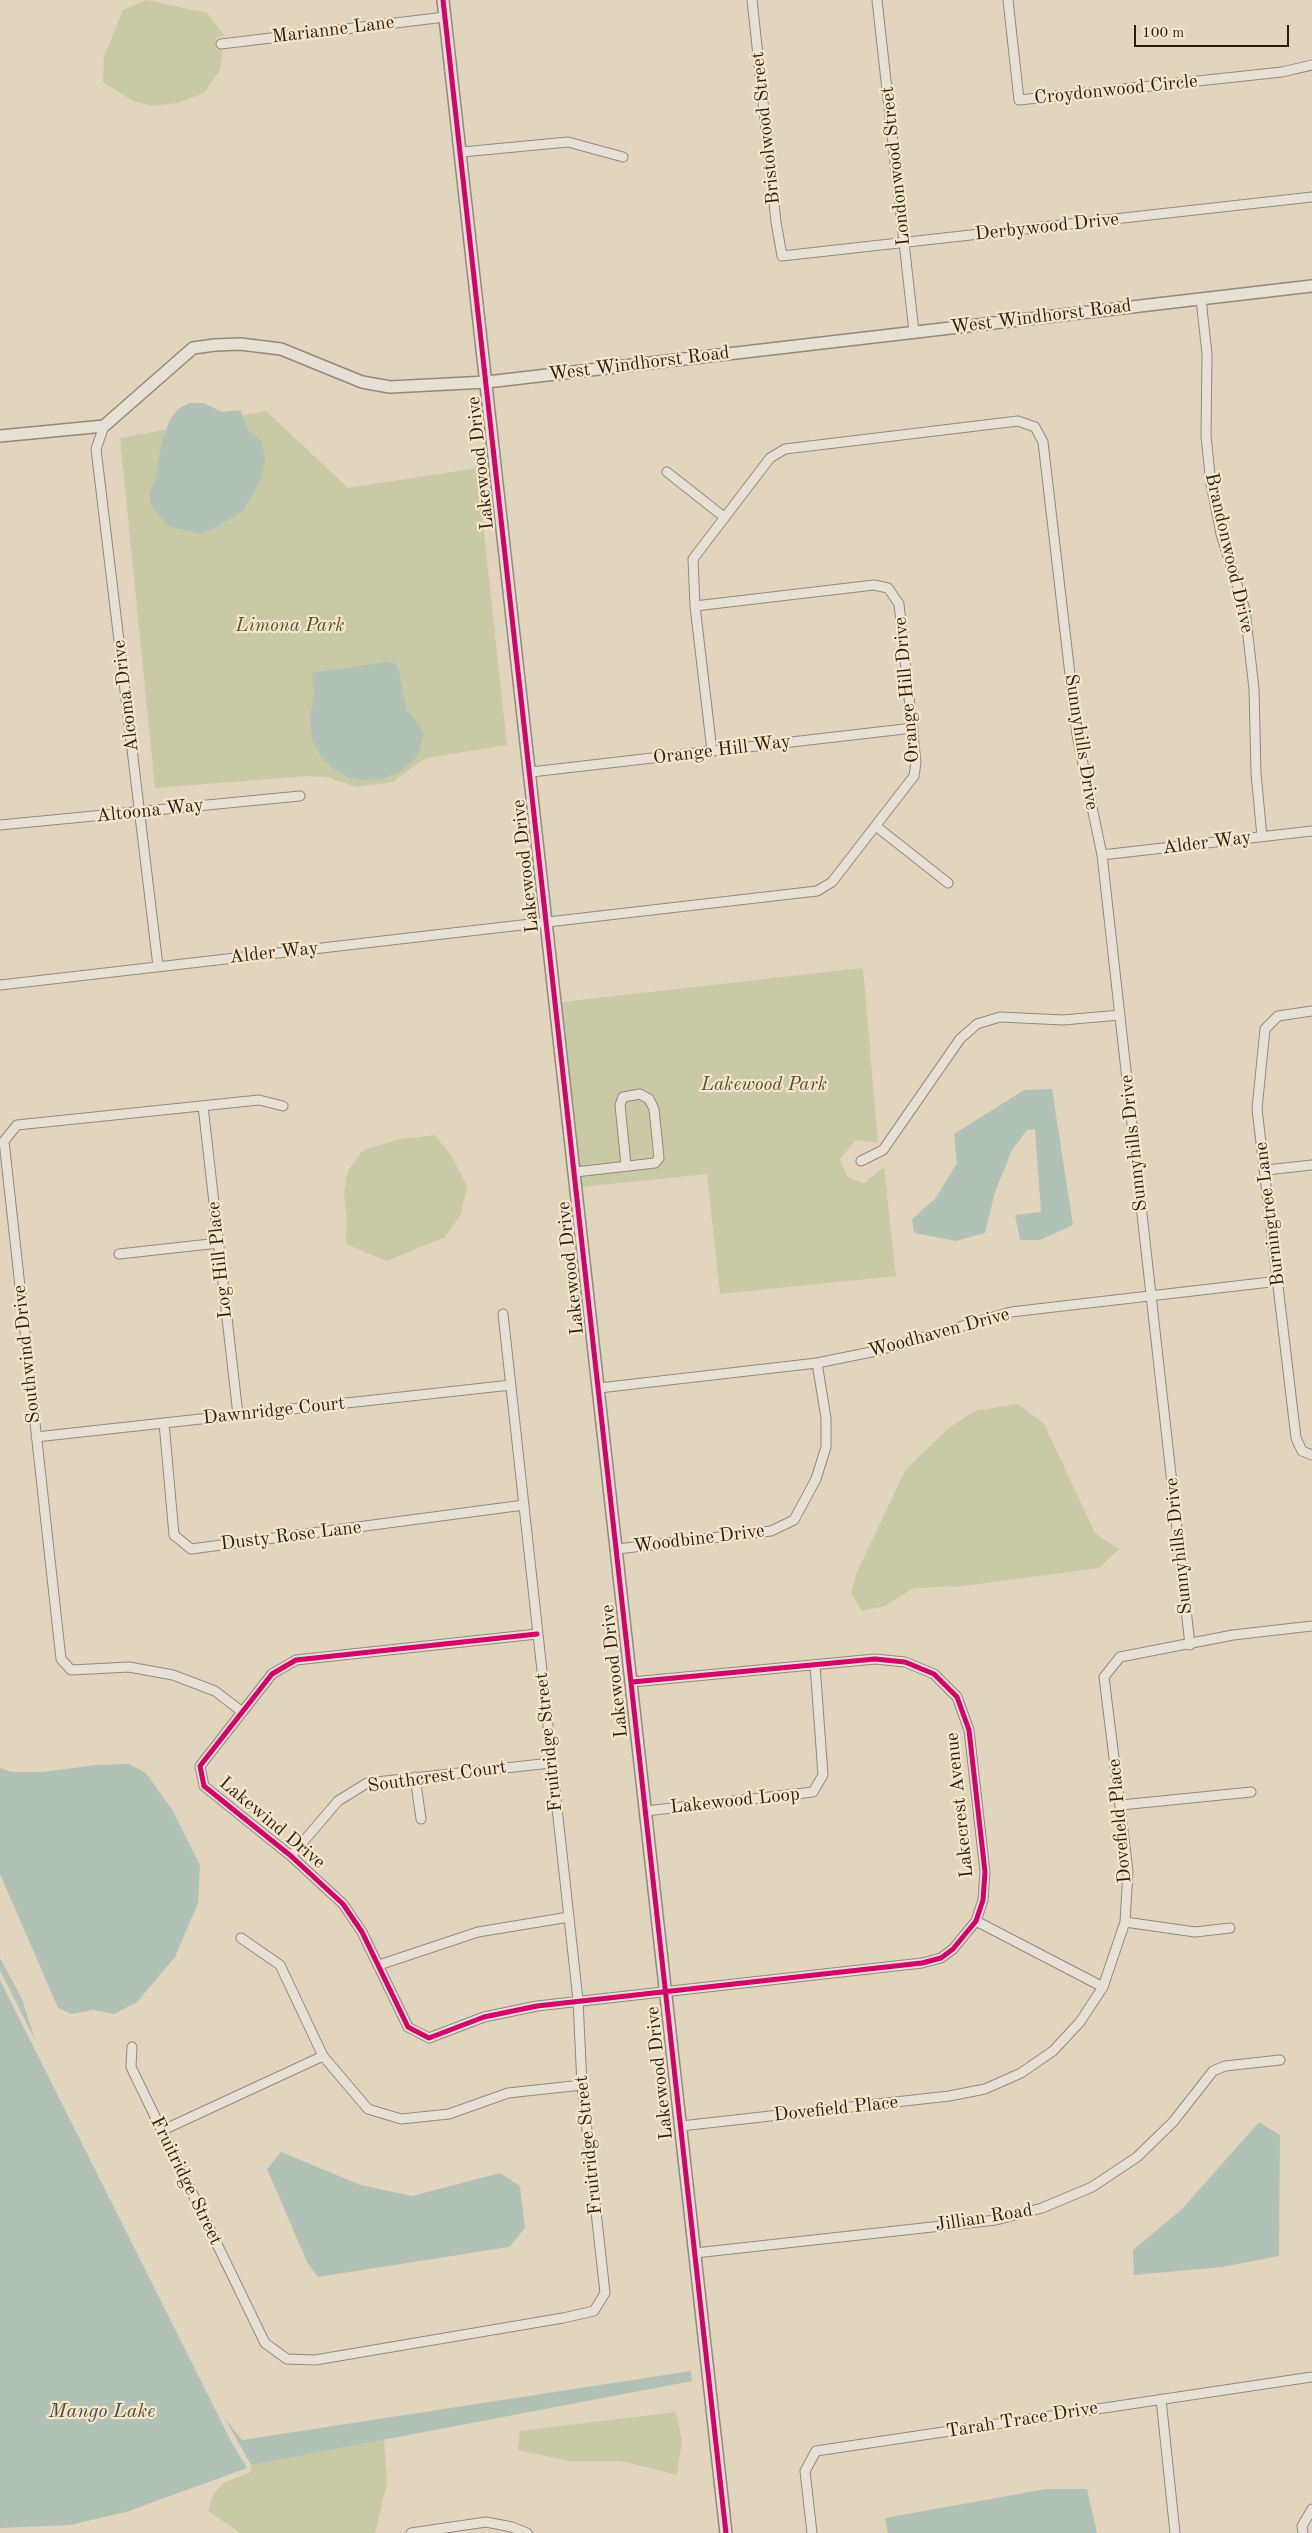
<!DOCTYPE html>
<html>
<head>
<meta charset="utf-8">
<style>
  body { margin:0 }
  #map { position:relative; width:1312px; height:2533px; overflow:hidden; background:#e2d5be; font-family:"Old Standard TT",serif }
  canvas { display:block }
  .scale { position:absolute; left:1134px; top:25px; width:155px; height:22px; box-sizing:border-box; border:2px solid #2b1d0c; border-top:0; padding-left:6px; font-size:15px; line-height:18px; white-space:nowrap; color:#2b1d0c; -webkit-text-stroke:4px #f6e6cb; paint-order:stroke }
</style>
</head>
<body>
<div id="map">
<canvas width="1312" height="2533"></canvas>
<div class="scale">100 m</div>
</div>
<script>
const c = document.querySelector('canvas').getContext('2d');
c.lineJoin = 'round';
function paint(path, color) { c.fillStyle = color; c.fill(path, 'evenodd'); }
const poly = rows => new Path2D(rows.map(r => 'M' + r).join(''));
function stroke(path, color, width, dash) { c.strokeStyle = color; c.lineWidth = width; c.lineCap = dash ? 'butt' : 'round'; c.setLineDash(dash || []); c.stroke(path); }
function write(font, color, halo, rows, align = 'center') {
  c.font = font + ' "Old Standard TT",serif'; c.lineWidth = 4.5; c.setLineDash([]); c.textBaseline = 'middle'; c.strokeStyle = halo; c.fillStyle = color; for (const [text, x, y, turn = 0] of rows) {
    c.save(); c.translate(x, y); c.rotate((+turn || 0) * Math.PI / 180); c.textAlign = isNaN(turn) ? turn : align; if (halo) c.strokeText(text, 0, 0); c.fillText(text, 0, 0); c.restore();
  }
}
paint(poly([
  [146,0,207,13,225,36,215,38,216,50,223,49,220,70,204,93,177,103,151,106,131,100,103,82,104,57,123,10],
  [266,411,348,488,477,468,507,745,426,758,392,782,356,787,327,777,307,776,155,788,120,438],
  [863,968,878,1143,856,1140,840,1159,847,1177,864,1183,884,1167,896,1276,720,1294,707,1174,581,1187,561,1002],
  [435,1135,452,1157,467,1186,461,1214,445,1237,387,1261,346,1244,347,1217,344,1192,348,1171,363,1150,401,1139],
  [1018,1404,1044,1424,1095,1533,1119,1549,1099,1568,963,1586,914,1588,885,1606,862,1611,851,1593,856,1574,906,1469,949,1428,975,1411],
  [676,2412,682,2441,677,2475,621,2461,569,2461,518,2450,520,2431],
  [384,2439,387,2483,375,2533,240,2533,208,2511,213,2495,223,2483,249,2473,252,2470,251,2465]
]), '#c8c9a5');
paint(poly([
  [189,403,204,403,222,412,240,410,249,431,262,441,265,461,260,481,244,510,211,530,200,534,168,526,150,504,150,491,155,480,162,441,170,419,178,409],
  [385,662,394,663,398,668,407,711,419,724,424,734,421,744,417,757,401,771,385,778,364,780,349,778,335,770,321,756,312,740,310,719,314,694,312,673],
  [1052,1089,1073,1225,1040,1240,1020,1240,1015,1215,1041,1212,1035,1129,1027,1130,1012,1150,995,1192,985,1233,956,1241,914,1233,912,1219,935,1199,957,1163,954,1134,1024,1090],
  [129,1764,146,1773,173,1811,200,1865,198,1903,175,1957,137,2002,114,2014,93,2010,71,2014,58,2008,0,1874,0,1768,12,1772,42,1772,96,1765],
  [0,1958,22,1999,35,2040,0,1970],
  [0,1980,232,2443,247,2468,126,2512,70,2525,0,2528],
  [1259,2122,1280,2135,1279,2256,1222,2267,1134,2275,1133,2250,1182,2209],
  [281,2152,361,2185,412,2196,500,2173,520,2186,525,2228,509,2247,318,2277,308,2264,267,2169],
  [691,2371,692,2381,251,2465,224,2417,242,2440],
  [1046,2489,1087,2489,1097,2533,888,2533,885,2518]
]), '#b1c1b6');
const minor = poly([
  [752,0,776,222,782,256,1312,197],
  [877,0,914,332],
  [1008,0,1019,100,1282,72,1312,65],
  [221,44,445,17],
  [462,152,568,142,623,157],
  [1201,299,1207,354,1206,436,1211,484,1221,534,1245,610,1254,689,1256,773,1262,837],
  [104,426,96,449,158,966],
  [667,472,724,517],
  [712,751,695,606,693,559,770,458,785,449,1018,421,1035,427,1043,442,1077,735,1102,855,1190,1645],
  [531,772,913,728],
  [0,825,300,796],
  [877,827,948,883],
  [1102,855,1312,831],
  [0,985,817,891,832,882,914,776,916,762,899,604,888,588,874,585,695,606],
  [1312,1011,1278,1016,1265,1029,1257,1109,1296,1438,1302,1451,1312,1455],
  [203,1106,238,1415],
  [861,1161,883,1150,960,1039,977,1024,1000,1017,1063,1020,1120,1015],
  [1266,1170,1312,1165],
  [575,1172,655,1163,659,1158,654,1109,649,1099,640,1094,623,1097,620,1105,626,1165],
  [119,1254,219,1243],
  [599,1388,817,1363,876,1351,1011,1312,1279,1281],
  [164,1423,174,1535,191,1549,524,1505],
  [36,1437,511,1385],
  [617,1549,771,1531,794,1520,816,1479,826,1447,826,1418,817,1363],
  [537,1634,296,1660,272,1674,200,1766,204,1786,291,1856,343,1904,362,1932,408,2027,429,2038,484,2017,537,2006,922,1963,941,1958,953,1949,976,1921,983,1900,985,1872,969,1730,957,1697,934,1674,905,1662,875,1659,632,1682],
  [241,1711,215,1691,173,1675,129,1667,71,1670,61,1659,4,1141,17,1125,259,1100,283,1106],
  [415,1777,421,1819],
  [1121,1805,1251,1792],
  [646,1811,813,1792,823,1775,815,1665],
  [291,1856,338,1801,367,1783,551,1763],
  [976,1921,1103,1987],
  [1125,1922,1195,1932,1230,1928],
  [241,1938,280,1965,323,2056,368,2109,401,2119,449,2114,508,2093,582,2085],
  [379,1965,478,1932,569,1917],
  [132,2047,131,2067,265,2343,287,2359,315,2360,563,2318,594,2311,605,2293,582,2085,578,2000,503,1314],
  [681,2126,949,2096,985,2089,1021,2073,1053,2051,1080,2022,1103,1987,1125,1922,1128,1871,1104,1677,1120,1657,1233,1635,1312,1626],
  [161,2131,323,2056],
  [695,2253,996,2220,1042,2208,1092,2187,1137,2157,1173,2122,1213,2071,1225,2066,1280,2060],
  [1161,2399,1175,2533],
  [411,2533,486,2522,512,2527,527,2533],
  [812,2533,805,2471,816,2451,1312,2377],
  [1303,2533,1302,2526,1312,2509]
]);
const tertiary = poly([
  [443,0,726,2533],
  [0,436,104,426,193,348,215,345,240,344,281,349,362,382,390,387,487,382,1312,286]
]);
stroke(minor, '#91897a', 11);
stroke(tertiary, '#91897a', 14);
stroke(minor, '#e7e0d5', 9);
stroke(tertiary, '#e7e0d5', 11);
stroke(poly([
  [443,0,726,2533],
  [537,1634,296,1660,272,1674,200,1766,204,1786,291,1856,343,1904,362,1932,408,2027,429,2038,484,2017,537,2006,922,1963,941,1958,953,1949,976,1921,983,1900,985,1872,969,1730,957,1697,934,1674,905,1662,875,1659,632,1682]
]), '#d6006c', 5);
write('19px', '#2b1d0c', '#f6e6cb', [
  ["Marianne Lane",333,30,-7],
  ["Croydonwood Circle",1116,90,-6],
  ["Bristolwood Street",766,128,-96],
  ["Londonwood Street",896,166,-96],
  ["Derbywood Drive",1047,227,-6],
  ["West Windhorst Road",1041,317,-7],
  ["West Windhorst Road",639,364,-7],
  ["Lakewood Drive",481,463,-96],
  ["Brandonwood Drive",1229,553,77],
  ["Orange Hill Drive",907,690,-95],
  ["Alcoma Drive",126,696,-97],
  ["Sunnyhills Drive",1081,742,81],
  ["Orange Hill Way",722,750,-7],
  ["Altoona Way",150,811,-6],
  ["Alder Way",1207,843,-7],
  ["Lakewood Drive",526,866,-96],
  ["Alder Way",274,953,-6],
  ["Sunnyhills Drive",1134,1143,-96],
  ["Burningtree Lane",1270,1214,-97],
  ["Log Hill Place",220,1260,-96],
  ["Lakewood Drive",571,1268,-96],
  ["Woodhaven Drive",939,1333,-15],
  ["Southwind Drive",27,1354,-96],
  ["Dawnridge Court",274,1411,-6],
  ["Dusty Rose Lane",291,1536,-7],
  ["Woodbine Drive",699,1539,-7],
  ["Sunnyhills Drive",1179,1546,-96],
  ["Lakewood Drive",615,1671,-96],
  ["Fruitridge Street",549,1742,-96],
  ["Southcrest Court",437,1777,-8],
  ["Lakewood Loop",735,1801,-6],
  ["Lakecrest Avenue",960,1805,-96],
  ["Dovefield Place",1120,1821,-95],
  ["Lakewind Drive",272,1823,40],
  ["Lakewood Drive",660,2073,-96],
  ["Dovefield Place",836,2109,-6],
  ["Fruitridge Street",589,2145,-96],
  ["Fruitridge Street",186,2181,64],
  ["Jillian Road",984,2218,-9],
  ["Tarah Trace Drive",1022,2420,-9]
]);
write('italic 19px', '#544e34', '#f6e6cb', [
  ["Limona Park",290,626],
  ["Lakewood Park",764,1085]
]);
write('italic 20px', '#4d4c3e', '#f6e6cb', [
  ["Mango Lake",102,2412]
]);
</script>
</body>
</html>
